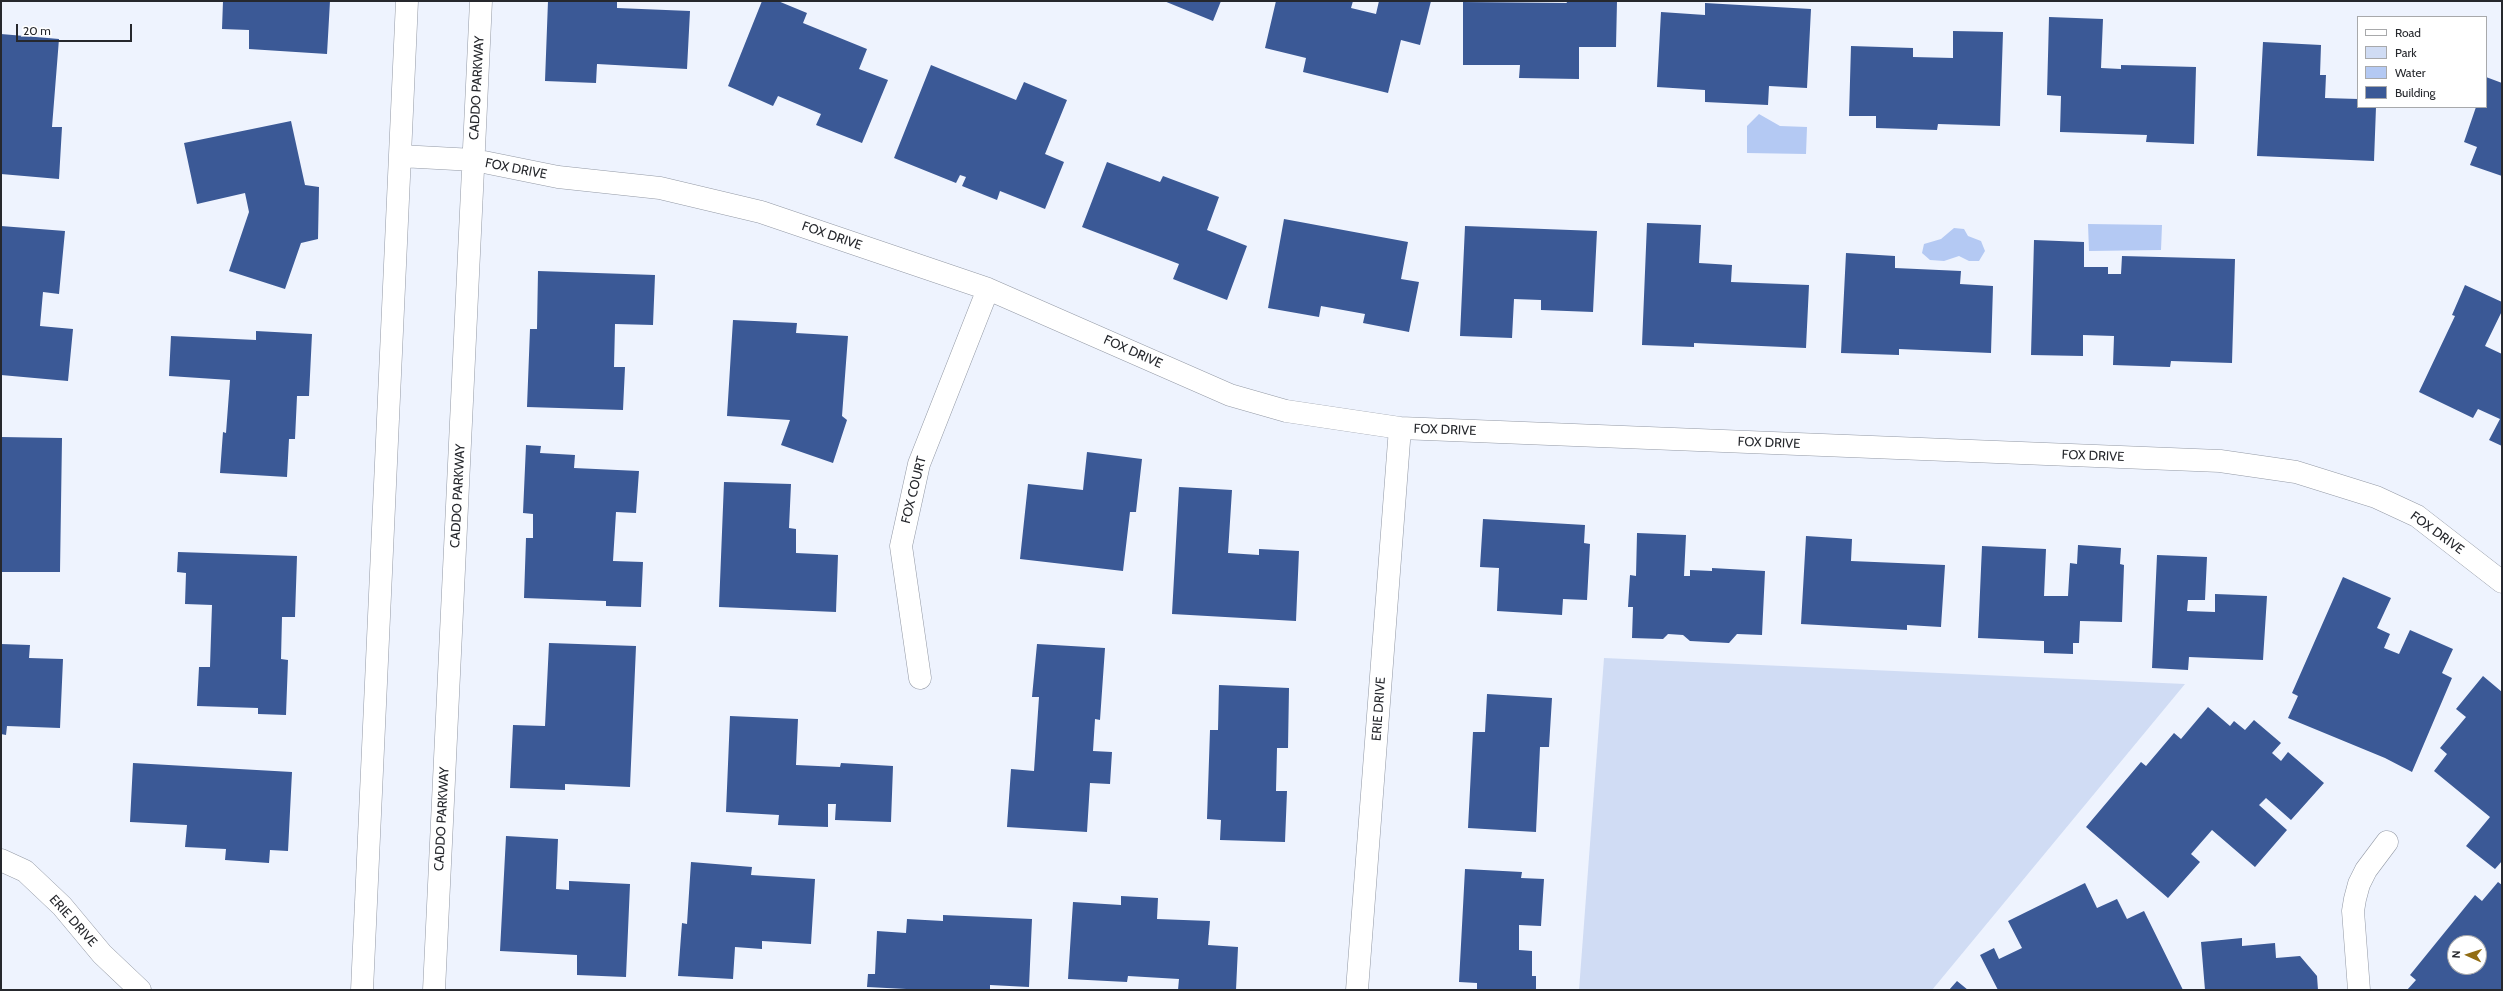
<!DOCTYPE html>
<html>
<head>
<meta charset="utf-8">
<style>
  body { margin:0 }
  #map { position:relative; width:2503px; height:991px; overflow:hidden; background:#eef3fe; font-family:Cabin,sans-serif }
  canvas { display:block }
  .frame { position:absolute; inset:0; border:2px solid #26282d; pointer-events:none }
  .legend { position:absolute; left:2357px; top:16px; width:130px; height:92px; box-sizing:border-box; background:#fff; border:1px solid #a8a9ab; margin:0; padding:5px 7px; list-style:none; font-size:12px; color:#26282d }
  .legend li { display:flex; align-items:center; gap:8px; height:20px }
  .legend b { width:20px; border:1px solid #a8a9ab }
  .north { position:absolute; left:2447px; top:935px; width:40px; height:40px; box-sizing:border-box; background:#fff; border:1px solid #a8a9ab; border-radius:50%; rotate:273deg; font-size:11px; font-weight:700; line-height:16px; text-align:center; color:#26282d }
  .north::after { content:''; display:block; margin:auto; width:14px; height:18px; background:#926d14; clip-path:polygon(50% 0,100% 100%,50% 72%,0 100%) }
  .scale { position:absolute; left:16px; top:24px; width:116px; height:18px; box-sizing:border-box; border:2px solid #26282d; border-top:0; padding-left:5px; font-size:12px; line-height:14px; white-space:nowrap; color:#26282d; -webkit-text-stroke:3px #fff; paint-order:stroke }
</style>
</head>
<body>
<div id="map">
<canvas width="2503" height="991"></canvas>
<div class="frame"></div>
<ul class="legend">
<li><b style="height:5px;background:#fff"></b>Road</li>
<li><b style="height:11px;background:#d0dcf4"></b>Park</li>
<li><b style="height:11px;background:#b4c9f3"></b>Water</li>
<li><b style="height:11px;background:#3b5996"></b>Building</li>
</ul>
<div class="north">N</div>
<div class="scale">20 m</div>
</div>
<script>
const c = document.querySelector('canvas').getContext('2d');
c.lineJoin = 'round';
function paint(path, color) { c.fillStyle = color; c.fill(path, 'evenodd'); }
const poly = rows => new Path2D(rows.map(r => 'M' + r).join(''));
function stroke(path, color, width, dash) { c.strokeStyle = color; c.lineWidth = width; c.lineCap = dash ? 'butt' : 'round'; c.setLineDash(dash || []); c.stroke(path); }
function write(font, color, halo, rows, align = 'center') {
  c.font = font + ' Cabin,sans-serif'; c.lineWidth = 4; c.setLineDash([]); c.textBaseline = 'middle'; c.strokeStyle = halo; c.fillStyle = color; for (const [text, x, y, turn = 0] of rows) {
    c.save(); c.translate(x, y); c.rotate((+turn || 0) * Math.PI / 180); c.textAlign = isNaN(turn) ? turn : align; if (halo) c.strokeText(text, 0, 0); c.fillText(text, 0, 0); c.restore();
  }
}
paint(poly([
  [1604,658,2185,684,1932,990,1579,990]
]), '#d0dcf4');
paint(poly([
  [1759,114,1780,126,1807,127,1806,154,1747,153,1747,126],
  [2088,224,2162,225,2161,250,2089,251],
  [1954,228,1964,229,1968,236,1981,241,1985,251,1979,261,1969,261,1959,256,1944,261,1930,260,1922,253,1924,244,1941,239]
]), '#b4c9f3');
paint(poly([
  [223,1,330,1,327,54,249,49,249,30,222,29],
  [548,1,617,1,617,8,690,11,687,69,597,64,596,83,545,81],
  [762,1,778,1,807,13,803,23,867,49,859,69,888,80,862,143,816,125,821,114,778,96,773,106,728,86],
  [1164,1,1221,1,1213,21],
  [1276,1,1353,1,1351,8,1376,14,1379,1,1431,1,1420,45,1401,40,1388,93,1303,72,1306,58,1265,48],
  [1566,1,1617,1,1616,47,1579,47,1579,79,1519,78,1520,65,1463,65,1463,2,1567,3],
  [1705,3,1811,9,1807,88,1769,86,1768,105,1705,102,1705,90,1657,87,1661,12,1705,15],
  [2049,17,2103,19,2101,68,2121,69,2121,65,2196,67,2194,144,2146,142,2147,135,2060,132,2061,96,2047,95],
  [1953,31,2003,32,2000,126,1938,124,1937,130,1876,128,1876,116,1849,116,1851,46,1913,48,1913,57,1953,58],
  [1,34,59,39,52,127,62,127,59,179,1,174],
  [2263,42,2321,45,2320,75,2326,75,2325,98,2358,99,2358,107,2376,107,2374,161,2257,156],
  [931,65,1016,100,1024,82,1067,100,1045,154,1064,162,1045,209,1000,191,997,200,962,186,966,177,960,175,956,183,894,158],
  [2486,77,2502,83,2502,176,2470,165,2477,147,2464,142,2476,107,2486,107],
  [291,121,305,185,319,187,318,239,301,243,285,289,229,271,249,212,245,193,197,204,184,143],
  [1107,162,1160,182,1163,176,1219,197,1207,230,1247,246,1227,300,1173,279,1179,264,1082,227],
  [1284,219,1408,242,1401,279,1419,282,1409,332,1363,323,1365,314,1321,306,1319,317,1268,308],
  [1647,223,1701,225,1699,263,1732,265,1731,282,1809,285,1806,348,1694,343,1694,347,1642,345],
  [1,226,65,231,59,294,43,292,40,326,73,329,68,381,1,375],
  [1465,226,1597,231,1593,312,1541,310,1541,300,1514,299,1512,338,1460,336],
  [2034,240,2084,242,2084,267,2108,267,2108,274,2121,274,2122,256,2235,259,2232,363,2171,361,2170,367,2113,365,2114,336,2083,335,2083,356,2031,355],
  [1846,253,1895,256,1895,268,1961,271,1960,284,1993,286,1991,353,1899,349,1899,355,1841,353],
  [538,271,655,275,653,325,615,324,614,367,625,367,623,410,527,407,530,329,537,329],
  [2465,285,2502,302,2502,311,2485,346,2502,354,2502,446,2489,440,2500,419,2478,409,2473,418,2419,392,2455,316,2452,315],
  [733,320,797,323,796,333,848,336,842,416,847,420,833,463,781,445,790,420,727,416],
  [256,331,312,334,309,396,297,396,295,439,289,439,287,477,220,473,223,432,226,433,230,380,169,376,171,336,256,340],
  [1,437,62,438,60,572,1,572],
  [526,445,541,446,540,453,575,455,574,468,639,471,636,513,616,512,613,561,643,562,641,607,606,606,606,601,524,598,526,538,533,538,533,514,523,513],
  [1087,452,1142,459,1136,512,1130,512,1123,571,1020,559,1028,484,1083,490],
  [724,482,791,484,789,528,796,529,796,553,838,555,836,612,719,607],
  [1179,487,1232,490,1228,553,1259,555,1259,549,1299,551,1296,621,1172,614],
  [1483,519,1585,525,1584,543,1590,544,1587,600,1563,599,1562,615,1497,611,1499,568,1480,567],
  [1637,533,1686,535,1684,576,1690,576,1690,570,1712,571,1712,568,1765,571,1762,635,1737,634,1729,643,1690,641,1683,635,1668,634,1663,639,1632,638,1633,607,1628,607,1630,575,1636,576],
  [1806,536,1852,539,1851,561,1945,565,1941,627,1907,625,1907,630,1801,624],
  [2078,545,2121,548,2120,564,2124,565,2122,622,2080,621,2079,643,2073,643,2073,654,2044,653,2044,641,1978,638,1982,546,2046,549,2044,596,2068,596,2070,563,2077,564],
  [178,552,297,556,295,617,282,617,281,659,288,660,286,715,258,714,258,708,197,706,199,667,210,667,212,605,185,604,186,573,177,572],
  [2157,555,2207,557,2205,600,2188,600,2187,611,2215,612,2215,594,2267,596,2263,660,2189,657,2188,670,2152,668],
  [2343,577,2391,598,2377,628,2390,634,2384,648,2399,654,2410,630,2453,649,2442,673,2452,678,2412,772,2385,758,2288,718,2298,696,2292,693],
  [549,643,636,646,630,787,565,784,565,790,510,788,513,725,545,726],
  [1,644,30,645,29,658,63,659,60,728,7,726,6,735,1,734],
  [1037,644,1105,648,1100,720,1095,719,1093,751,1112,752,1110,784,1090,783,1087,832,1007,827,1011,769,1034,771,1039,697,1032,697],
  [2483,676,2502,692,2502,861,2495,869,2466,846,2490,817,2434,771,2447,754,2440,748,2466,717,2456,709],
  [1219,685,1289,688,1288,748,1277,748,1276,791,1287,791,1285,842,1220,840,1221,820,1207,819,1210,730,1218,730],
  [1487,694,1552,698,1549,747,1540,747,1536,832,1468,828,1473,732,1485,732],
  [2208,707,2230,726,2234,721,2245,730,2254,720,2281,743,2272,753,2281,761,2288,752,2324,783,2291,820,2266,798,2259,805,2287,830,2255,867,2212,830,2191,854,2200,862,2168,898,2086,827,2141,762,2146,766,2174,733,2181,739],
  [730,716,798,719,796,765,840,767,841,763,893,766,891,822,835,820,836,804,828,804,828,827,778,825,779,815,726,812],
  [133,763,292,772,288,851,270,850,269,863,225,860,226,849,185,847,187,825,130,822],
  [506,836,558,839,556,889,569,890,569,881,630,884,626,977,577,975,577,955,500,951],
  [691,862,752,867,751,875,815,879,811,944,762,941,762,949,735,947,733,979,678,976,682,923,687,924],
  [1465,869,1522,872,1521,878,1544,879,1541,926,1519,925,1519,950,1532,951,1532,976,1536,976,1536,990,1477,990,1477,983,1459,982],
  [2498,882,2502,885,2502,990,2407,990,2416,980,2410,975,2475,895,2482,901],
  [2455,943,2479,943,2479,967,2455,967],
  [2085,883,2097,908,2117,899,2127,919,2144,911,2183,990,1998,990,1980,955,1994,948,1999,959,2022,948,2008,921],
  [1121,896,1158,898,1157,919,1210,921,1208,945,1238,947,1236,990,1178,990,1179,979,1128,976,1127,982,1068,979,1073,902,1121,905],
  [943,915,1032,919,1029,987,990,985,990,990,926,990,867,987,868,974,875,974,877,931,906,933,907,919,943,921],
  [2242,938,2242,946,2275,943,2276,958,2300,956,2317,976,2318,990,2205,990,2201,942],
  [1957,981,1968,990,1949,990]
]), '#3b5996');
const minor = poly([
  [400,156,474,160,558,177,660,188,761,212,988,289,1230,395,1286,411,1400,428,2220,461,2296,472,2376,497,2417,516,2502,582],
  [920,678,901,546,919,464,988,289],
  [1,860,25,871,62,906,102,954,140,990],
  [362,990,407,1],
  [434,990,481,1],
  [1357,990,1400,428],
  [2359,990,2353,911,2355,899,2359,884,2366,870,2387,842]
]);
stroke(minor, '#9399a5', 23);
stroke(minor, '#fff', 22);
write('13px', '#26282d', '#fff', [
  ["CADDO PARKWAY",477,88,-87],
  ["FOX DRIVE",516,169,11],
  ["FOX DRIVE",832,236,19],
  ["FOX DRIVE",1133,352,24],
  ["FOX DRIVE",1445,430,2],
  ["FOX DRIVE",1769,443,2],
  ["FOX DRIVE",2093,456,2],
  ["FOX COURT",914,490,-76],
  ["CADDO PARKWAY",458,496,-87],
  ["FOX DRIVE",2437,533,36],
  ["ERIE DRIVE",1379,709,-86],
  ["CADDO PARKWAY",442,819,-87],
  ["ERIE DRIVE",73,921,48]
]);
</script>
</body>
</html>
